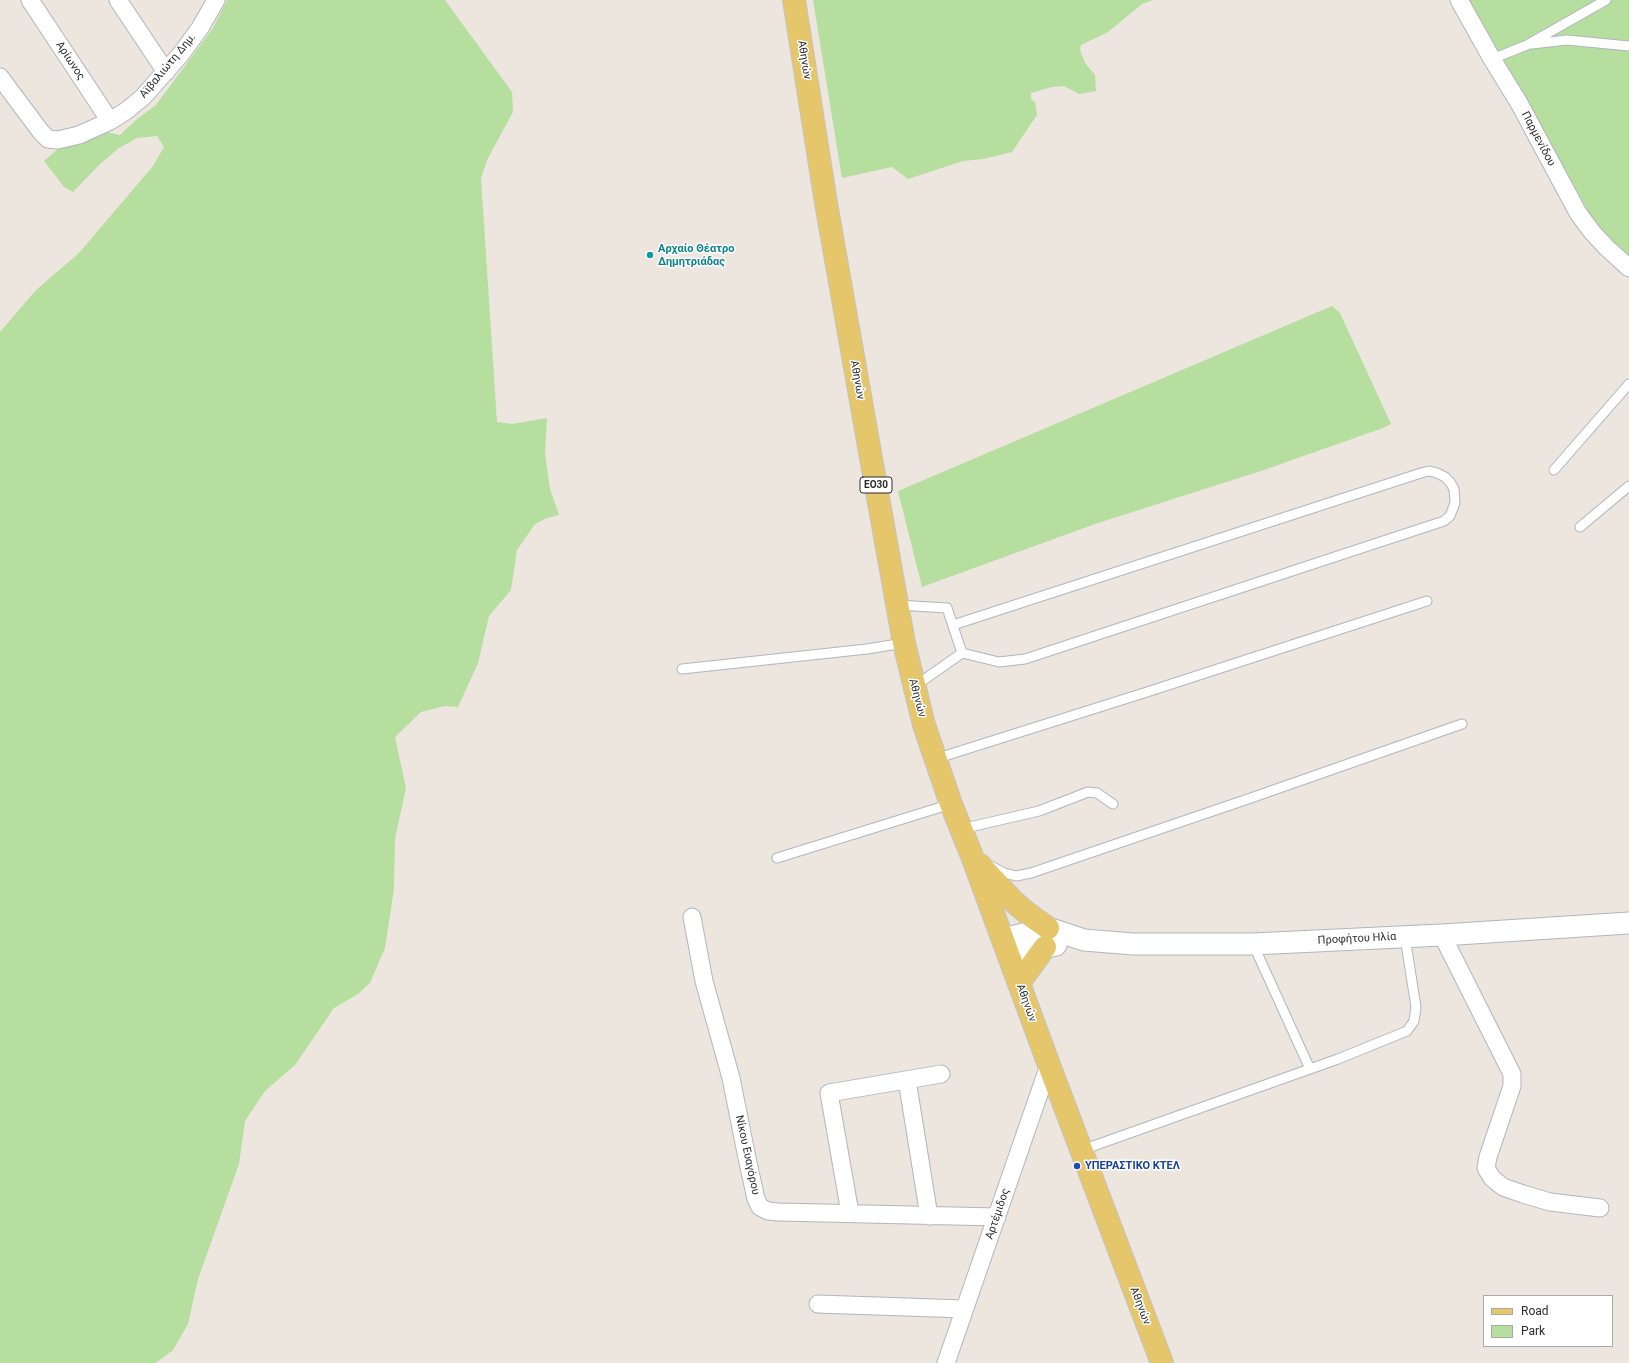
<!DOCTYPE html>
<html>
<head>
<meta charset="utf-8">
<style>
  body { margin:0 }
  #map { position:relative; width:1629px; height:1363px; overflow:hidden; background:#ece6df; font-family:Roboto,sans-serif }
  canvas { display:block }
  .legend { position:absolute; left:1483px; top:1295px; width:130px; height:52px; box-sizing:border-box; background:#fff; border:1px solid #aaa; margin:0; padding:5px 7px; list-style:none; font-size:12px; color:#2b2b2b }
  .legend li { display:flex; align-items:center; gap:8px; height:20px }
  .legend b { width:20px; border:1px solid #aaa }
</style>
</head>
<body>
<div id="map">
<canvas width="1629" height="1363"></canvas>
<ul class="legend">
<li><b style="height:5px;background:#e6c66a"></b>Road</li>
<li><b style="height:11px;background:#b6de9f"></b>Park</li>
</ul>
</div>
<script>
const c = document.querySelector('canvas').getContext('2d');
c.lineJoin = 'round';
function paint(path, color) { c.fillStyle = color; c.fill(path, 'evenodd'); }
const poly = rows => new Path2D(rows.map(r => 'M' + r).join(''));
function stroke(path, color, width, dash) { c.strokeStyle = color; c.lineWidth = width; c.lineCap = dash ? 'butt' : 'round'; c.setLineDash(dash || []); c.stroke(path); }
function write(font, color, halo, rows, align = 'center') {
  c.font = font + ' Roboto,sans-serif'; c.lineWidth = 3; c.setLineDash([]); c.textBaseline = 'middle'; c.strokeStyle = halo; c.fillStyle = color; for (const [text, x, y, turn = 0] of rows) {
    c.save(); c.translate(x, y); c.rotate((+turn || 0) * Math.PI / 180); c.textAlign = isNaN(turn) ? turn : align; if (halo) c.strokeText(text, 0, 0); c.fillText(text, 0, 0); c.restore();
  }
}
paint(poly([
  [227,0,445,0,512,92,513,112,487,160,481,178,497,422,512,424,547,418,545,454,550,489,559,515,547,518,535,524,517,550,511,590,489,616,478,663,458,707,445,706,421,712,395,737,406,788,395,839,394,889,385,948,370,983,358,994,334,1008,295,1065,265,1091,245,1121,239,1164,198,1279,188,1324,173,1350,156,1363,0,1363,0,332,36,290,79,253,153,166,164,147,157,136,137,138,119,148,99,165,73,192,64,187,44,161,59,148,71,142,106,132,120,135,137,119,156,105,213,28],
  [813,0,1153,0,1142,4,1108,32,1081,45,1080,50,1085,63,1095,75,1096,91,1079,94,1064,86,1052,87,1031,93,1031,99,1035,102,1037,115,1012,152,983,159,963,161,908,179,892,167,842,178],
  [1467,0,1629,0,1629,256,1604,233,1590,215,1537,119],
  [1332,306,1340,313,1391,424,1383,428,1261,471,1095,524,922,587,898,491]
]), '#b6de9f');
const service = poly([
  [1532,44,1567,40,1629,46],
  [1492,59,1527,45,1606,0],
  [1554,470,1629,384],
  [1580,527,1629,486],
  [897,605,947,608,962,653,915,686],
  [953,625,1421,473,1429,471,1437,473,1445,477,1450,482,1454,489,1455,503,1450,516,1444,521,1025,659,999,662,962,653],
  [682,669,867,649,904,643],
  [935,759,1147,692,1427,601],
  [961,829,1039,811,1088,792,1097,793,1113,804],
  [777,858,951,804],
  [991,866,1004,873,1016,876,1031,873,1248,799,1462,724],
  [1253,944,1310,1069],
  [1082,1150,1338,1059,1407,1031,1414,1021,1416,1007,1405,937]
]);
const minor = poly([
  [30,0,110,121],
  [118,0,166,72],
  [1459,0,1492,59,1519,103,1578,213,1592,232,1607,248,1629,268],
  [0,77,41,132,48,139,58,140,79,135,110,121,126,111,143,97,181,54,200,28,216,0],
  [692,917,704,981,731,1078,747,1158,756,1199,760,1207,768,1211,779,1212,997,1217],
  [1442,935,1512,1074,1512,1086,1488,1157,1486,1168,1492,1178,1503,1187,1523,1194,1550,1202,1600,1208],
  [907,1080,929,1216],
  [850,1213,829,1093,941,1074],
  [818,1304,964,1309],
  [946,1363,1049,1065]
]);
const tertiary = poly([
  [1003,939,1048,928,1084,940,1133,944,1253,944,1442,935,1629,923],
  [1009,956,1056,945]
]);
const primary = poly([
  [794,0,826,203,874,475,904,643,924,725,951,804,972,856,1049,1065,1162,1363],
  [980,865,1014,902,1027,913,1048,928],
  [1019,983,1045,947]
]);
stroke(service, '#b2b5bd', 11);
stroke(minor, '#b2b5bd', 19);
stroke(tertiary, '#b2b5bd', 23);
stroke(primary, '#c4c4c4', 24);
stroke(service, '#fff', 9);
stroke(minor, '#fff', 17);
stroke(tertiary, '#fff', 21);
stroke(primary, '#e6c66a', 22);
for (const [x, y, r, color] of [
  [650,255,4,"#0f9aa8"],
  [1077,1166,4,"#1a4fb4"]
]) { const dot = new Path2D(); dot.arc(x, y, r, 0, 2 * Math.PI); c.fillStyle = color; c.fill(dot); stroke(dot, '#fff', 1.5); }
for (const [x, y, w] of [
  [876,485,32]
]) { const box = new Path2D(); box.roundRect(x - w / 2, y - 8, w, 16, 3); c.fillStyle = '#fff'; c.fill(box); stroke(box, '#2b2b2b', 1); }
write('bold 10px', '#2b2b2b', null, [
  ["ΕΟ30",876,485]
]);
write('11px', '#2b2b2b', '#fff', [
  ["Αθηνών",804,60,81],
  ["Αρίωνος",70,61,57],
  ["Αϊβαλιώτη Δημ.",168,66,-50],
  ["Παρμενίδου",1538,139,62],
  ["Αθηνών",857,380,80],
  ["Αθηνών",917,698,75],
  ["Προφήτου Ηλία",1357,939,-3],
  ["Αθηνών",1026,1003,70],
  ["Νίκου Ευαγόρου",747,1155,78],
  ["Αρτέμιδος",998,1214,-71],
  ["Αθηνών",1140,1306,69]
]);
write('bold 11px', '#0d838f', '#fff', [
  ["Αρχαίο Θέατρο",658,249],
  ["Δημητριάδας",658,262]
], 'left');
write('bold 11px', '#164399', '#fff', [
  ["ΥΠΕΡΑΣΤΙΚΟ ΚΤΕΛ",1085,1166]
], 'left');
</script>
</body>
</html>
